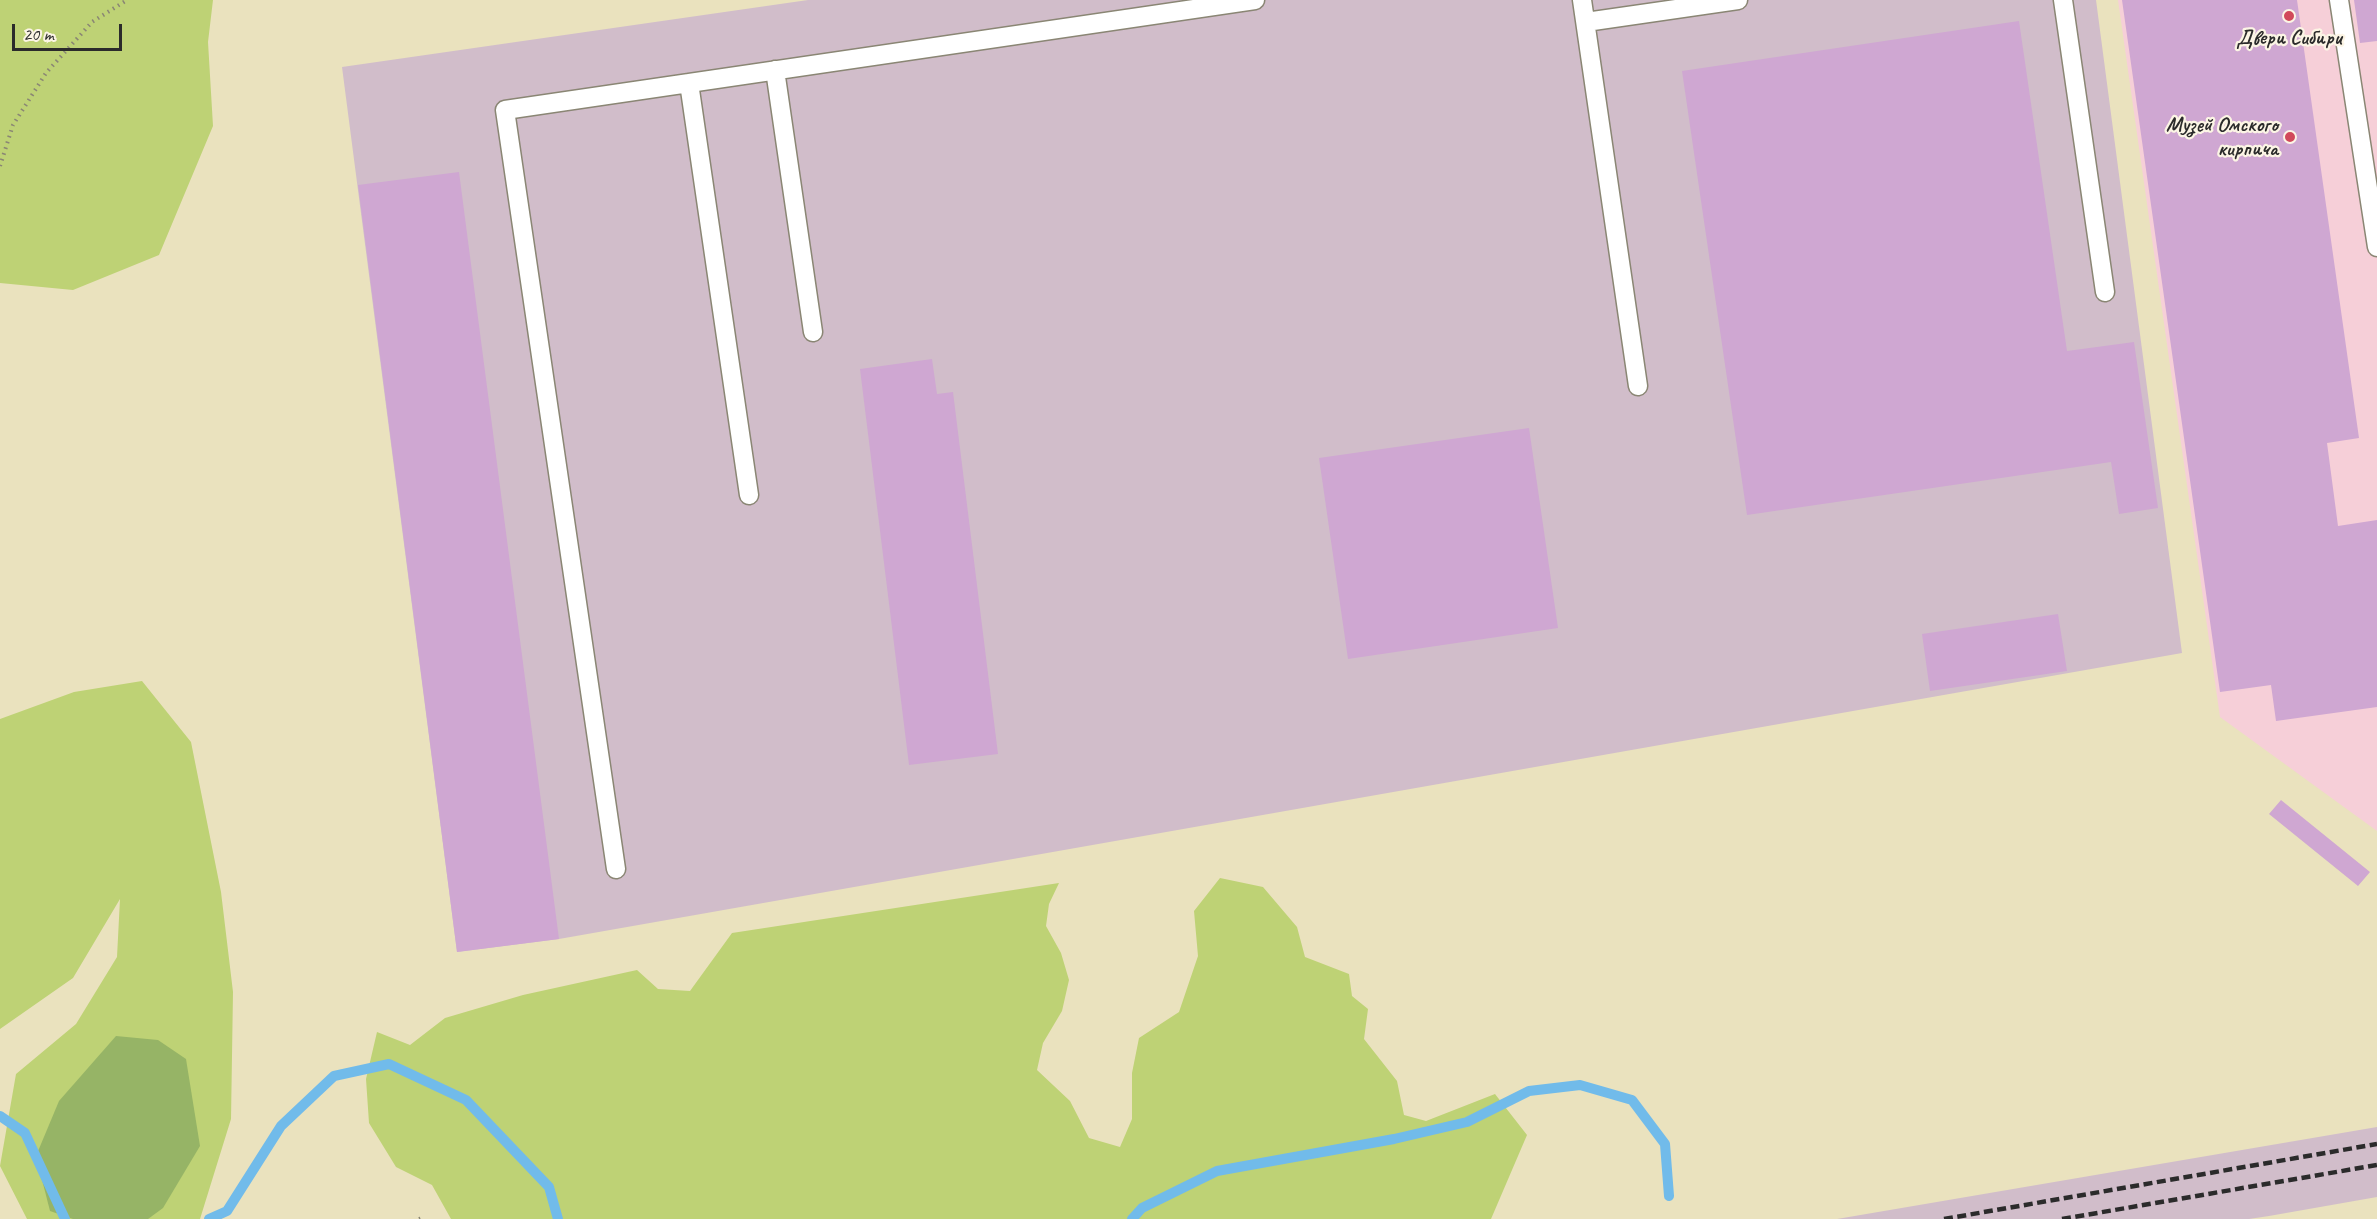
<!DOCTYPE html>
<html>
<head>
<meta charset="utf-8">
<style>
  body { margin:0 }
  #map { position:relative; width:2377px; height:1219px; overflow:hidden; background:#eae2be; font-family:Caveat,sans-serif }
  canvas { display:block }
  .scale { position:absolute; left:12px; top:24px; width:110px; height:27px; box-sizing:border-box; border:3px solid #2b2b2b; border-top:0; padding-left:8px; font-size:18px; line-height:21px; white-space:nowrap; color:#2b2b2b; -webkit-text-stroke:4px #fcf5e5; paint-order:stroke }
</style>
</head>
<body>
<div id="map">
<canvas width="2377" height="1219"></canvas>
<div class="scale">20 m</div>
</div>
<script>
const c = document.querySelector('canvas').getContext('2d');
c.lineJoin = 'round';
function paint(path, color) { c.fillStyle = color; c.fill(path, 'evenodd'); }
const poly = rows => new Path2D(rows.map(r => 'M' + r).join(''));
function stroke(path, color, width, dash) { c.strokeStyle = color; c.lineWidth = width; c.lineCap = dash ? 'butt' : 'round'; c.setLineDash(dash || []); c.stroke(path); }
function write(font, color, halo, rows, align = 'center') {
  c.font = font + ' Caveat,sans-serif'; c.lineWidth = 4.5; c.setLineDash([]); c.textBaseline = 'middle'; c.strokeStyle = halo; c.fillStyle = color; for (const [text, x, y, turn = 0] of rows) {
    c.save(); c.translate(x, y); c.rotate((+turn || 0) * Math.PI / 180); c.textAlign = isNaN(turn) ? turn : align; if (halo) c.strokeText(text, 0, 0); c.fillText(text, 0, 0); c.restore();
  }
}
paint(poly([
  [2118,0,2377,0,2377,831,2220,717]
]), '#f6cfd8');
paint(poly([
  [808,0,2096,0,2182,653,559,939,457,952,342,67],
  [2377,1127,2377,1197,2269,1216,2249,1219,1837,1219]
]), '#d1bdca');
paint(poly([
  [0,0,213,0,208,42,213,126,159,255,73,290,0,283],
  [142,681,191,742,221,892,233,992,231,1119,200,1219,27,1219,0,1166,16,1074,76,1024,117,957,120,899,73,978,0,1029,0,719,74,692],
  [1220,878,1263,887,1297,927,1305,957,1349,974,1352,996,1368,1009,1364,1039,1397,1081,1404,1115,1426,1121,1495,1094,1527,1135,1491,1219,451,1219,432,1185,396,1167,369,1123,366,1079,377,1032,410,1045,445,1018,523,995,637,970,658,989,690,991,732,933,1059,883,1049,904,1046,926,1061,953,1069,980,1062,1011,1043,1043,1037,1070,1070,1101,1089,1138,1120,1147,1132,1119,1132,1073,1139,1038,1179,1012,1198,956,1194,911]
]), '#bed275');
paint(poly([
  [116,1036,158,1040,186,1059,200,1146,163,1208,148,1219,73,1219,50,1211,36,1156,59,1101]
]), '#96b466');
stroke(poly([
  [0,1116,25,1133,65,1219],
  [209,1219,227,1211,281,1126,334,1076,389,1064,466,1100,549,1187,558,1219],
  [1132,1219,1142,1208,1217,1171,1394,1139,1467,1122,1529,1091,1580,1085,1632,1100,1665,1144,1669,1196]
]), '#71bbea', 10);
paint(poly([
  [2122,0,2297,0,2359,438,2327,443,2338,526,2377,520,2377,707,2276,721,2271,685,2220,692],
  [2354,0,2377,0,2377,41,2360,43],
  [2019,21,2067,351,2134,342,2158,508,2119,514,2111,462,1747,515,1682,71],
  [459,172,559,939,457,952,358,185],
  [932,359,937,394,953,392,998,754,909,765,860,369],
  [1529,428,1558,628,1348,659,1319,458],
  [2058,614,2067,671,1930,691,1922,634],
  [2281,800,2370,872,2358,886,2269,814]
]), '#cfa7d2');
const lane = poly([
  [1582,0,1638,386],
  [2063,0,2105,292],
  [2339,0,2377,247],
  [1586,22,1738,0],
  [775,70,813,332],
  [689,83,749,495],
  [616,869,505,110,1255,0]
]);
stroke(lane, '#8a8674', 21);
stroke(poly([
  [0,166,13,125,46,73,92,22,127,0],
  [419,1219,422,1218]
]), '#8a8674', 4, [1.5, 4.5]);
stroke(lane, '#fff', 18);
stroke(poly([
  [1944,1219,2377,1144],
  [2062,1219,2377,1165]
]), '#2b2b2b', 4.5, [9, 4.5]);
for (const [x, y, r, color] of [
  [2289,16,6,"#d1495b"],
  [2290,137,6,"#d1495b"]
]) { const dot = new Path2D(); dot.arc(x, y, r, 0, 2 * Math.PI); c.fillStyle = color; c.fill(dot); stroke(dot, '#fcf5e5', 2); }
write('bold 21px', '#2b2b2b', '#fcf5e5', [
  ["Двери Сибири",2289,38],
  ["Музей Омского",2278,125,"right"],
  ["кирпича",2278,149,"right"]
]);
</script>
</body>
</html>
